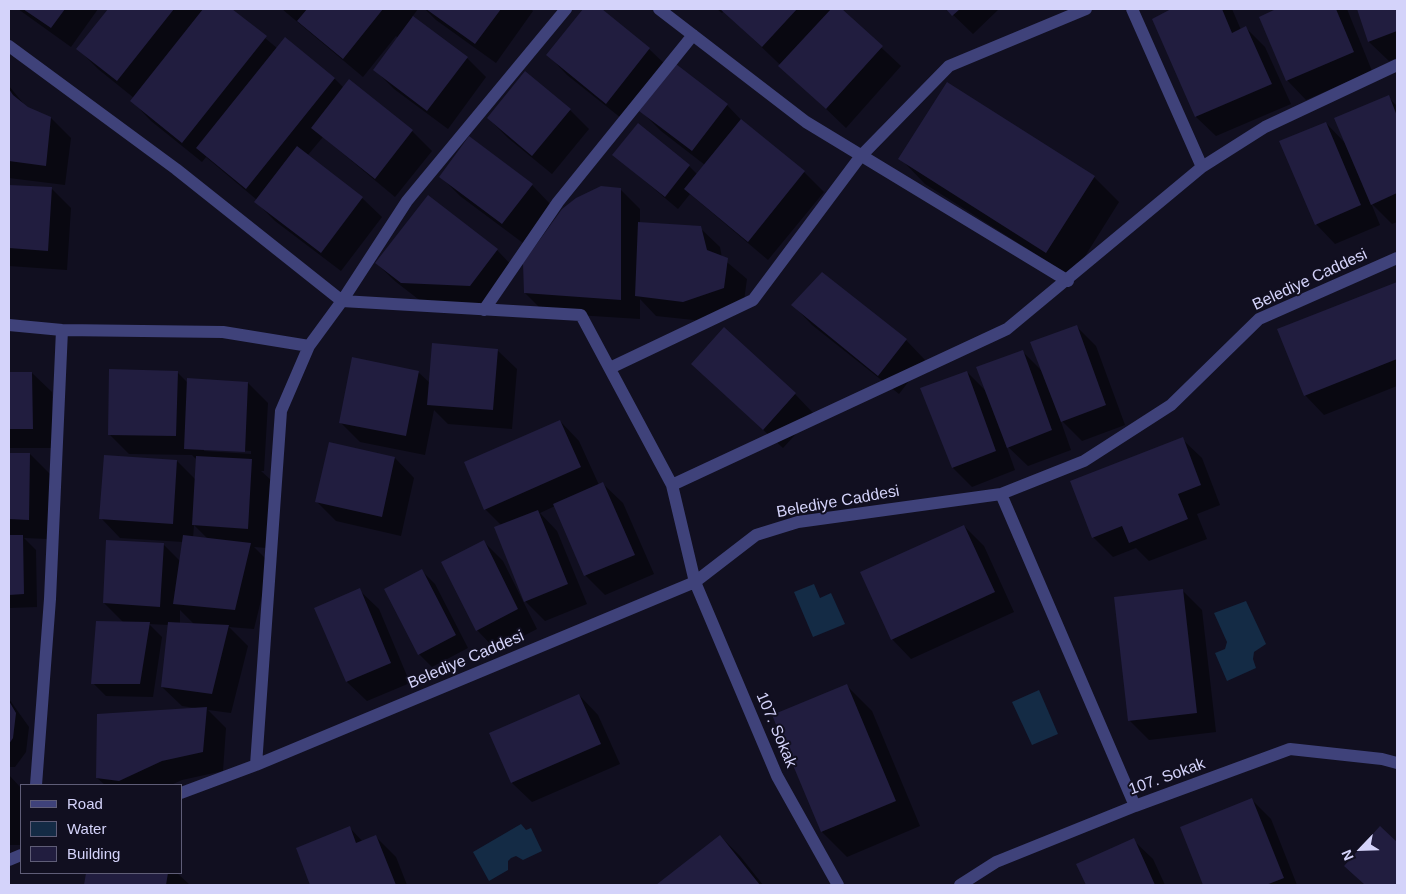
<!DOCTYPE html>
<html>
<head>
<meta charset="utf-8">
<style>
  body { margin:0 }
  #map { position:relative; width:1406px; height:894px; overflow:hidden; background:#110f20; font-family:Arial,sans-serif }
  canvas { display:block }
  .frame { position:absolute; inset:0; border:10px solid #d4d3fa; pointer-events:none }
  .legend { position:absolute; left:20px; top:784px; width:162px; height:90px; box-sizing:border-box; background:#110f20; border:1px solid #5f5d77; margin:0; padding:6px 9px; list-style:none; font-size:15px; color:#d4d3fa }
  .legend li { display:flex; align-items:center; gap:10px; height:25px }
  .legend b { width:25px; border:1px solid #5f5d77 }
  .north { position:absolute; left:1336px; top:824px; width:50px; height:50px; -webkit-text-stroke:4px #110f20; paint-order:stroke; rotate:246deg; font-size:14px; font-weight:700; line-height:20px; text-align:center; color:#d4d3fa }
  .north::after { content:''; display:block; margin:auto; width:18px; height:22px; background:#d4d3fa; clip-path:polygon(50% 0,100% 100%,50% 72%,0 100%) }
</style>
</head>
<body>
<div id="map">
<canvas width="1406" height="894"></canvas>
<div class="frame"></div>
<ul class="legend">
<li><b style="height:6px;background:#3f427a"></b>Road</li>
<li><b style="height:14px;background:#142b45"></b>Water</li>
<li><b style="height:14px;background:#211d3f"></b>Building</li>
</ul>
<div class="north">N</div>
</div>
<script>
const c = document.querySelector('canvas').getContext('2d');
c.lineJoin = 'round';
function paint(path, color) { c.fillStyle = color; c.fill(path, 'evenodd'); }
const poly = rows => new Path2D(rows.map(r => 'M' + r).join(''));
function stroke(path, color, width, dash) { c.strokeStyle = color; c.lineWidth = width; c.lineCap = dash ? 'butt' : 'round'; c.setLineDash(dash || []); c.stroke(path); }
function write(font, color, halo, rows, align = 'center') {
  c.font = font + ' Arial,sans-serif'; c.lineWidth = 4; c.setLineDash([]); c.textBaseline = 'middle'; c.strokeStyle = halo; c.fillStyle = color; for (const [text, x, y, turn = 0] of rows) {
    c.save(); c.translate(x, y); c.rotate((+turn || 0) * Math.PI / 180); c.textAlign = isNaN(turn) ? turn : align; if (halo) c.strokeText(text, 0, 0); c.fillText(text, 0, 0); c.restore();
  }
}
paint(poly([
  [814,584,820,598,831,593,845,624,813,637,794,592],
  [1246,601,1266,644,1254,652,1253,659,1256,668,1227,681,1215,653,1225,649,1227,642,1214,613],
  [1039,690,1058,734,1032,745,1012,702],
  [521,824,526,830,531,828,542,851,523,860,516,856,511,858,508,861,508,870,489,881,473,852]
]), '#142b45');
paint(poly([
  [18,9,98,9,71,47],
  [109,9,230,9,277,48,334,78,344,88,349,81,412,131,432,151,395,197,323,137,307,156,362,198,382,217,341,271,275,221,256,202,257,200,206,157,202,162,151,121,132,101,134,98,98,69,78,49],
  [282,9,418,9,412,17,467,58,486,77,448,129,394,89,374,69,398,38,396,36,363,77],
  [425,9,531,9,533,11,496,63,436,20],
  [585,9,600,9,649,49,669,68,626,122,567,75,548,55],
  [717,9,840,9,901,66,846,128,724,11,722,13],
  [947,9,999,9,973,34],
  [1174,9,1232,9,1241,30,1246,28,1265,47,1291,104,1216,136,1196,117,1153,19],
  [1277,9,1347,9,1372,71,1306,100,1287,80],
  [1358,9,1397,9,1397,58,1389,61,1369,42],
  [9,86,27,108,51,118,71,138,65,185,9,178],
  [1388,97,1397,106,1397,222,1392,224,1371,203,1380,225,1335,244,1316,224,1326,123,1346,144],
  [727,105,746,125,804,172,824,192,768,260,690,194,678,209,614,155,689,166,698,175,705,165,661,131,641,111],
  [570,110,589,129,552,174,508,138,488,118],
  [900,158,1094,177,1119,202,1072,277,925,184],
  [440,176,532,185,551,205,523,243,460,196],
  [9,186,51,188,71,208,67,270,9,266],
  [620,189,640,209,640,223,700,228,720,247,722,258,747,279,743,308,703,321,656,316,640,299,640,319,545,313,525,293],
  [497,250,516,270,489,305,422,302,396,282,376,263],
  [1397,283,1397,386,1324,415,1305,395,1279,330],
  [793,305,906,340,925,360,899,394,812,325],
  [1076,326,1096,346,1125,425,1082,441,1060,419,1071,450,1028,466,1006,445,1015,470,972,487,953,468,967,372,987,392,1022,351,1042,371],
  [497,350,517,369,512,429,448,424,434,410,425,455,360,442,340,422,418,372,430,383],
  [177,372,188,383,248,383,268,403,264,471,261,471,271,480,267,548,254,547,270,563,254,629,229,627,248,646,231,713,208,710,226,728,223,771,182,780,171,785,105,785,97,778,195,708,182,706,162,687,169,625,149,624,162,637,153,697,106,696,93,683,124,623,104,603,163,544,180,561,183,542,120,538,101,518,177,461,196,480,197,460,192,455,129,454,109,434],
  [204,448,251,451,251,454,204,451],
  [194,525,208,539,193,538],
  [180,610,195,625,180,624],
  [9,373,32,373,52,392,52,448,9,448],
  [712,383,795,394,814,414,783,448],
  [560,421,579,441,599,485,603,484,623,503,654,574,605,595,586,576,555,506,540,513,557,531,587,604,545,621,525,601,502,526,485,509],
  [1182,439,1202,458,1220,505,1197,514,1207,539,1149,561,1136,548,1113,557,1093,537],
  [9,454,30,454,50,474,48,539,24,538,36,550,37,607,9,608],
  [395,458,414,478,401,536,336,521,316,501],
  [964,526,984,546,1014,612,911,659,892,639],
  [484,542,503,561,537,629,496,650,477,630],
  [422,571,435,584,468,648,432,667,419,654],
  [359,590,379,609,410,683,367,701,347,682,316,608],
  [1182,590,1202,610,1216,732,1149,740,1129,720],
  [847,686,872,711,920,826,847,857,822,832,774,716],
  [579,695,598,715,620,764,532,802,512,783,491,733],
  [9,699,29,727,26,752,15,767,9,767],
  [9,775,21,788,21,845,9,845],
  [1252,800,1271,819,1297,885,1204,885,1181,827],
  [350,828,363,842,376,837,396,857,407,885,312,885,297,848],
  [1381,828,1397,844,1397,885,1365,885,1346,866],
  [720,836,740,856,763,885,658,885],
  [1133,840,1153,859,1165,885,1087,885,1078,864],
  [87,873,177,873,190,885,85,885]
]), '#0007');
paint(poly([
  [23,9,65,9,51,28],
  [108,9,174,9,117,81,76,49],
  [203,9,232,9,267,36,182,143,130,101],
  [307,9,383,9,343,59,297,21],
  [426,9,501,9,475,44],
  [583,9,602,9,650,48,606,104,546,55],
  [720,9,797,9,762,47],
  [831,9,842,9,883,46,826,109,778,66],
  [946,9,960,9,952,16],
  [1171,9,1222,9,1232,33,1246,26,1272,84,1195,117,1152,19],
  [1276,9,1336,9,1354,52,1286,81,1259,17],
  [1357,9,1397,9,1397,31,1368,42],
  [413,16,468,57,427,111,373,70],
  [285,37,335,78,246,189,196,148],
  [676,64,728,104,692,151,639,111],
  [525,71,571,109,532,156,487,118],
  [349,79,413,130,375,179,311,128],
  [947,82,1095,176,1046,253,898,159],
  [9,89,13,95,28,107,51,117,46,166,9,161],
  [1389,95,1397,116,1397,193,1371,205,1334,118],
  [741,119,805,171,748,242,684,189],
  [1326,122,1361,205,1315,225,1279,141],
  [638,123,690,165,665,197,612,155],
  [469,136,533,184,502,224,439,177],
  [297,146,363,197,321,253,254,202],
  [9,185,52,187,48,251,9,248],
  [601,186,621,188,621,300,524,293,523,263,562,209,576,198],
  [428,195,498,249,470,286,401,283,375,263],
  [638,222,701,226,707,250,728,258,724,288,683,302,635,296],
  [822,272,907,339,878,376,791,305],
  [1397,282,1397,359,1304,396,1277,329],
  [1077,325,1106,405,1061,422,1030,342],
  [724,327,796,393,763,430,691,364],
  [432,343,498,349,493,410,427,405],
  [1023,350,1052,430,1007,448,976,367],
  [352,357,419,371,406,436,339,423],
  [109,369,178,371,176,436,108,435],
  [967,371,996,451,952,468,920,388],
  [9,372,32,372,33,429,9,429],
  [187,378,248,382,245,452,184,449],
  [560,420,581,467,484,510,464,462],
  [1183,437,1201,485,1178,494,1188,519,1129,543,1122,526,1092,538,1070,481],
  [329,442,395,457,382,517,315,502],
  [9,453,30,453,29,520,9,519],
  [104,455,177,460,173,524,99,519],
  [196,456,252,459,248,529,192,525],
  [603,482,635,555,584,576,553,504],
  [538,510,568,584,524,602,494,527],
  [964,525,995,592,891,640,860,572],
  [9,535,23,535,24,594,9,595],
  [183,535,251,543,235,610,173,604],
  [106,540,164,543,160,607,103,603],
  [484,540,518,609,476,631,441,562],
  [422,569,456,635,418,655,384,589],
  [360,588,391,663,346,682,314,608],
  [1183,589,1197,713,1128,721,1114,597],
  [96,621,150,622,140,684,91,684],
  [168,622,229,625,212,694,161,687],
  [847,684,896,801,821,832,772,715],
  [579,694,601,744,511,783,489,733],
  [9,701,16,713,13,738,9,744],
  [207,707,203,752,162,761,119,781,96,778,97,714],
  [1252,798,1284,878,1266,885,1203,885,1180,827],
  [350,826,356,843,376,835,396,885,310,885,296,848],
  [1380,826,1397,842,1397,885,1365,885,1344,866],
  [720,835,760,885,656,885],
  [1134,838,1155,885,1086,885,1076,864],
  [86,873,168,873,166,885,84,885]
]), '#211d3f');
stroke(poly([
  [659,9,806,122,1068,281],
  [1132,9,1202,167],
  [9,46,176,169,342,301,581,315,672,485],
  [484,310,558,202,693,35],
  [9,325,62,330,223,332,309,346],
  [610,368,753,300,860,157,949,66,1086,9],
  [1001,494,1135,806],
  [256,765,281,411,309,346,342,301,407,201,566,9],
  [36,785,50,599,62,330],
  [181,793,256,765,695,582,756,535,798,522,1001,494,1084,461,1171,405,1259,319,1397,258],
  [9,860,21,855],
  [838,885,777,776,695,582,672,485,1007,329,1202,167,1265,127,1397,65],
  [960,885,996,862,1135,806,1290,749,1382,759,1397,763]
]), '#3f427a', 12);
write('16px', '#d4d3fa', '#110f20', [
  ["Belediye Caddesi",1310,280,-25],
  ["Belediye Caddesi",838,502,-10],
  ["Belediye Caddesi",466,660,-23],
  ["107. Sokak",776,730,67],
  ["107. Sokak",1167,777,-20]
]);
</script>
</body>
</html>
